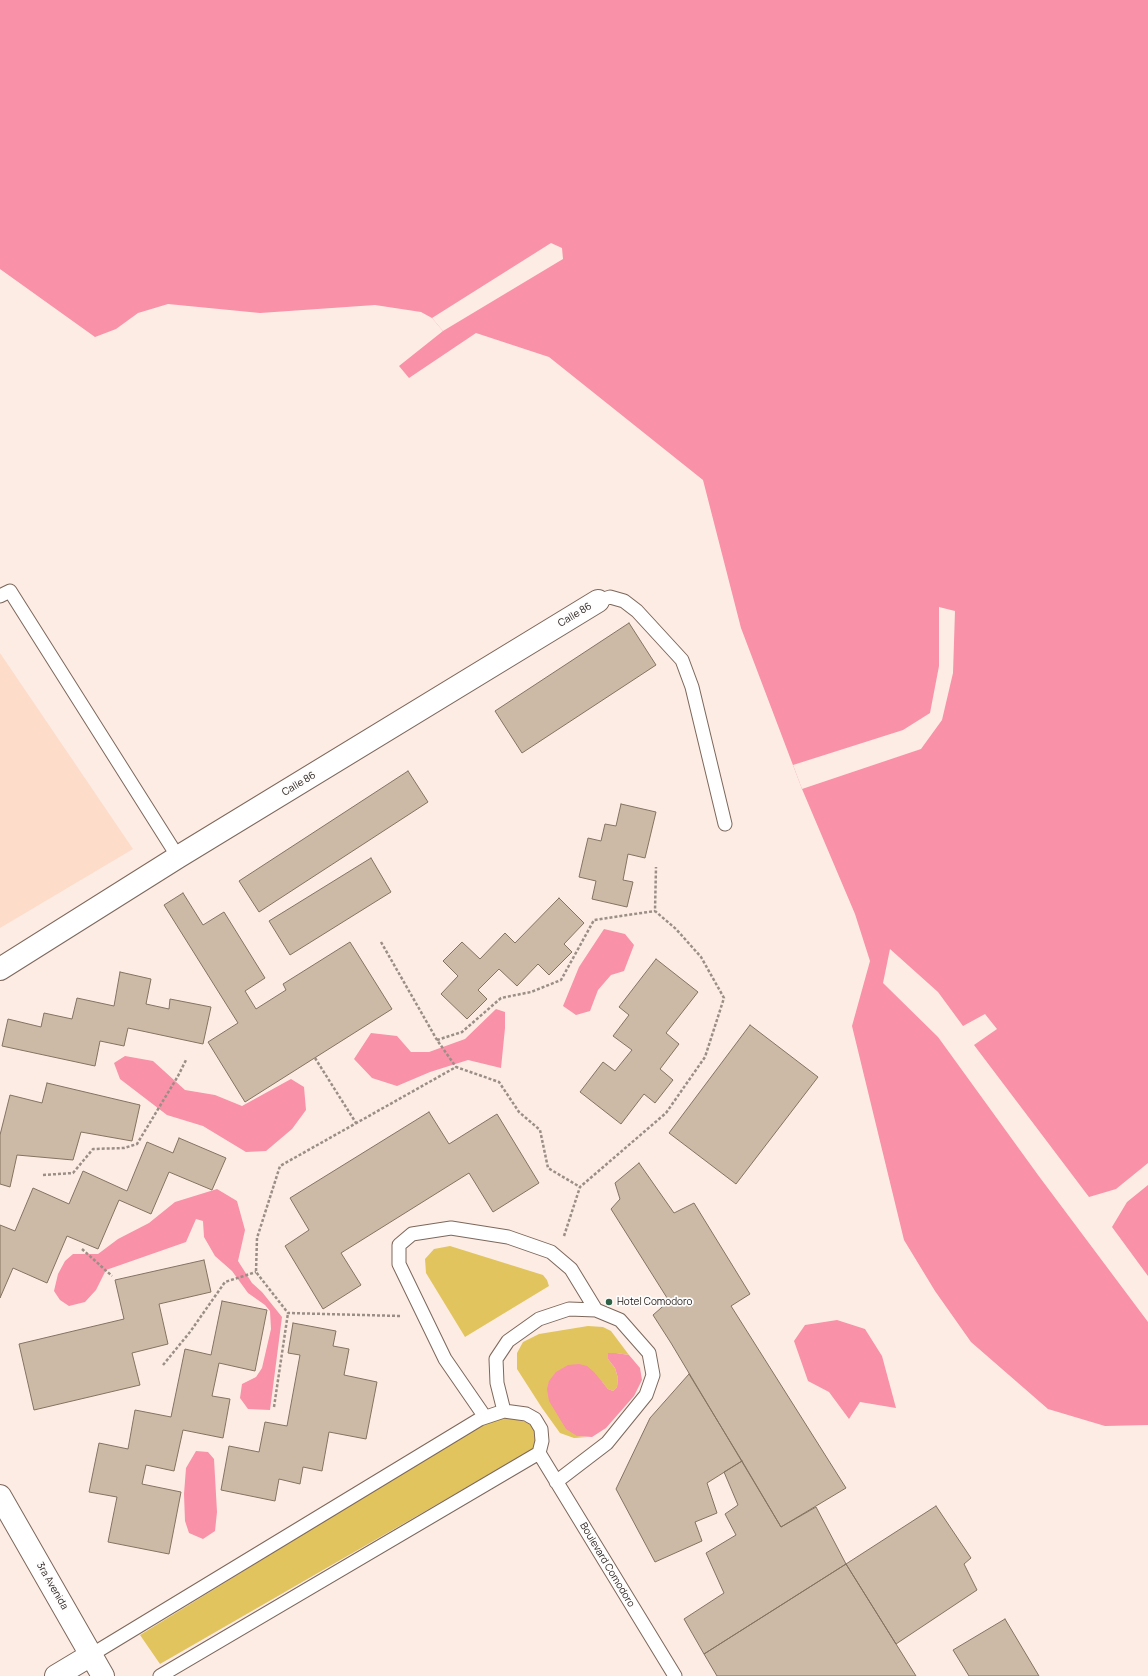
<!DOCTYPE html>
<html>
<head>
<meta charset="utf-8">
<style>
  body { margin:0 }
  canvas { display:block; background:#fcece4 }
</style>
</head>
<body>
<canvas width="1148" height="1676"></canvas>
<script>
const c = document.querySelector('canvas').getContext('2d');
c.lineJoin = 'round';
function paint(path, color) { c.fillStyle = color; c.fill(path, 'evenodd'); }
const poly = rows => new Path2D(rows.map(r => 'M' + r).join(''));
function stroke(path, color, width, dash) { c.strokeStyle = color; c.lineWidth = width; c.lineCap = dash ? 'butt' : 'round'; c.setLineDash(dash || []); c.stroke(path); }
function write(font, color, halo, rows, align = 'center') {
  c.font = font + ' Manrope,sans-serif'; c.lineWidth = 3.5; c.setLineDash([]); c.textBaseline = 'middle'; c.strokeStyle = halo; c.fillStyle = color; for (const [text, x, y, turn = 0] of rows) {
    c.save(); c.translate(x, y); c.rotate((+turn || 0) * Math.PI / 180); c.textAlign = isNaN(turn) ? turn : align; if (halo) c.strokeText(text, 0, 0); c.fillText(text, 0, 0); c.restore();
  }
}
paint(poly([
  [0,653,133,849,0,928]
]), '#fddcca');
paint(poly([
  [450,1246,543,1275,547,1280,549,1286,465,1337,426,1273,425,1259,434,1249],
  [588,1326,603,1327,611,1331,629,1355,616,1353,608,1359,615,1368,618,1378,617,1387,613,1391,608,1389,602,1382,577,1436,588,1437,574,1438,560,1433,542,1408,517,1369,517,1353,523,1342,539,1334],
  [505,1416,529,1423,537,1431,538,1442,534,1450,500,1468,160,1664,140,1635,482,1424]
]), '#e2c45e');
paint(poly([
  [0,0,1148,0,1148,1425,1105,1426,1048,1409,971,1342,935,1291,904,1240,852,1026,870,961,855,914,802,789,741,628,703,480,549,357,476,333,409,378,399,366,443,331,432,318,421,312,375,305,260,313,168,304,138,313,116,329,95,337,0,269],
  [604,929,625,934,634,945,624,971,611,975,598,990,590,1011,576,1015,563,1006,579,967],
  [496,1009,505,1012,505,1028,501,1068,468,1060,430,1072,397,1086,372,1078,354,1059,371,1033,397,1036,411,1052,429,1052,465,1039],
  [125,1056,153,1061,185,1090,215,1095,242,1106,291,1079,304,1087,306,1110,292,1129,266,1151,246,1152,203,1126,167,1115,120,1079,114,1063],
  [217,1189,237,1201,245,1230,238,1261,252,1283,262,1292,282,1317,270,1410,248,1409,240,1398,242,1384,256,1377,262,1368,271,1329,270,1311,265,1305,248,1293,232,1271,215,1256,204,1237,203,1221,196,1219,186,1242,106,1270,96,1290,85,1302,69,1306,60,1300,54,1291,58,1274,65,1261,73,1254,98,1254,118,1239,149,1223,175,1202],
  [837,1320,865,1329,882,1356,896,1408,860,1402,849,1419,829,1392,808,1381,794,1341,805,1325],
  [608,1353,616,1353,629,1355,640,1368,642,1380,634,1396,606,1428,592,1437,577,1436,566,1429,549,1401,547,1389,549,1381,556,1372,568,1365,579,1364,587,1366,594,1372,608,1389,613,1391,617,1387,618,1378,615,1368,608,1359],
  [196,1451,208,1452,214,1459,217,1512,215,1531,203,1539,189,1533,185,1521,184,1494,186,1468]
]), '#f991a8');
paint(poly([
  [551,243,562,248,563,259,443,331,432,318],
  [939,607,955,611,953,673,942,720,921,749,802,789,793,765,903,730,930,713,939,666],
  [890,949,938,992,963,1026,985,1014,997,1029,974,1045,1089,1197,1116,1189,1148,1163,1148,1185,1127,1202,1112,1227,1148,1276,1148,1322,1038,1175,938,1037,883,983]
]), '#fcece4');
const building = poly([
  [629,623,656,665,522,753,495,711,629,623],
  [408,771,428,802,259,912,239,881,408,771],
  [621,804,656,812,645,858,628,854,623,880,633,882,627,907,592,899,596,881,579,877,588,838,601,841,605,824,616,826,621,804],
  [371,858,391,892,290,955,269,921,371,858],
  [183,893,203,925,224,912,265,978,245,991,256,1009,286,990,283,984,350,942,392,1009,245,1102,208,1042,238,1023,164,905,183,893],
  [559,898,584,923,564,944,572,952,549,975,538,964,517,986,499,969,478,990,487,999,467,1019,441,994,458,976,443,961,462,942,480,959,505,933,515,943,559,898],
  [656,959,698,992,666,1033,679,1044,660,1069,673,1080,655,1103,644,1094,621,1124,580,1092,603,1062,615,1071,632,1050,613,1036,629,1015,619,1007,656,959],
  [120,972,151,979,146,1004,169,1009,170,999,211,1007,203,1044,128,1028,124,1046,100,1041,95,1066,2,1046,8,1019,41,1027,44,1013,72,1019,77,998,114,1006,120,972],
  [750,1025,818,1077,736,1184,669,1133,750,1025],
  [47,1083,140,1105,132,1141,81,1132,73,1160,17,1155,10,1187,0,1184,0,1135,10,1095,42,1103,47,1083],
  [429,1112,449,1144,497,1114,539,1183,493,1212,469,1173,341,1253,361,1285,323,1309,285,1246,309,1230,290,1198,429,1112],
  [179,1138,226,1158,212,1190,169,1172,151,1214,119,1200,98,1249,67,1236,47,1283,13,1268,0,1298,0,1225,15,1231,33,1188,69,1204,83,1171,127,1191,147,1142,173,1153,179,1138],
  [639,1163,674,1213,694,1203,750,1294,731,1306,846,1488,781,1527,671,1343,653,1315,669,1301,611,1209,620,1199,615,1183,639,1163],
  [204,1260,211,1292,159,1304,168,1344,132,1353,140,1385,34,1410,19,1344,124,1319,115,1280,204,1260],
  [222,1301,267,1310,255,1371,219,1363,212,1396,230,1399,223,1438,183,1430,174,1471,146,1465,142,1484,181,1492,169,1554,108,1542,117,1497,89,1492,99,1443,128,1449,135,1410,171,1417,185,1349,211,1355,222,1301],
  [293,1323,336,1331,333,1346,349,1349,344,1375,377,1382,366,1439,329,1432,322,1471,303,1467,300,1484,279,1479,275,1501,221,1490,229,1446,259,1452,265,1422,287,1426,300,1355,288,1353,293,1323],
  [689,1374,742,1461,707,1483,717,1513,695,1522,702,1541,655,1562,616,1489,650,1418,689,1374],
  [742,1461,781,1527,816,1507,846,1564,704,1654,684,1619,724,1593,706,1553,736,1535,725,1514,738,1505,724,1472,742,1461],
  [936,1506,971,1558,964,1564,977,1590,896,1644,846,1564,936,1506],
  [846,1564,916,1676,717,1676,704,1654,846,1564],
  [1005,1619,1039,1676,969,1676,953,1650,1005,1619]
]);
paint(building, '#ccbaa6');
stroke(building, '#847361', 1);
const lane = poly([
  [0,596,10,591,178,857],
  [598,601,610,597,624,601,637,611,682,660,692,687,725,824],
  [504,1411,497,1383,496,1359,508,1341,539,1319,569,1309,596,1310,620,1320,649,1353,653,1375,646,1395,607,1443,556,1482],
  [485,1417,445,1359,399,1264,399,1245,412,1234,451,1228,508,1237,551,1252,571,1269,596,1310],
  [539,1453,675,1676],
  [91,1655,480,1419,504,1411,526,1414,535,1419,541,1429,542,1441,539,1453,160,1676]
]);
const street = poly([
  [0,969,178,857,598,601]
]);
const secondary = poly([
  [0,1496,103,1676],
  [56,1676,91,1655]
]);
stroke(lane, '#7d675b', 15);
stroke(street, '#7d675b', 24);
stroke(secondary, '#7d675b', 24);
stroke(poly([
  [381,942,437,1040,456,1067],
  [437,1040,462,1032,501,998,531,992,561,980,594,920,655,911],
  [315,1058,356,1123],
  [43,1175,73,1173,93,1149,124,1148,137,1144,178,1076,186,1060],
  [564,1236,580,1187,666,1113,705,1057,724,998,701,957,676,929,655,911,656,867],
  [82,1249,112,1276],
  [400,1316,288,1313,256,1272,257,1238,280,1166,456,1067,499,1082,519,1112,540,1130,548,1168,580,1187],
  [163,1365,190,1332,225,1282,256,1272],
  [274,1407,288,1313]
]), '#9b8e87', 2.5, [3, 2]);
stroke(lane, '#fff', 13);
stroke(street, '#fff', 22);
stroke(secondary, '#fff', 22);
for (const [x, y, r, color] of [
  [609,1302,4,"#2f6247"]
]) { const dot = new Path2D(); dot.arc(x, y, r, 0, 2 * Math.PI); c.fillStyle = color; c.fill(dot); stroke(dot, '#fdfdfd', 1.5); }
write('10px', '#251c17', '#fdfdfd', [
  ["Calle 86",575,615,-31],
  ["Calle 86",299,784,-31],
  ["Boulevard Comodoro",607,1565,59],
  ["3ra Avenida",52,1586,60]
]);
write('10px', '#251c17', '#fdfdfd', [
  ["Hotel Comodoro",617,1302]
], 'left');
</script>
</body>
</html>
